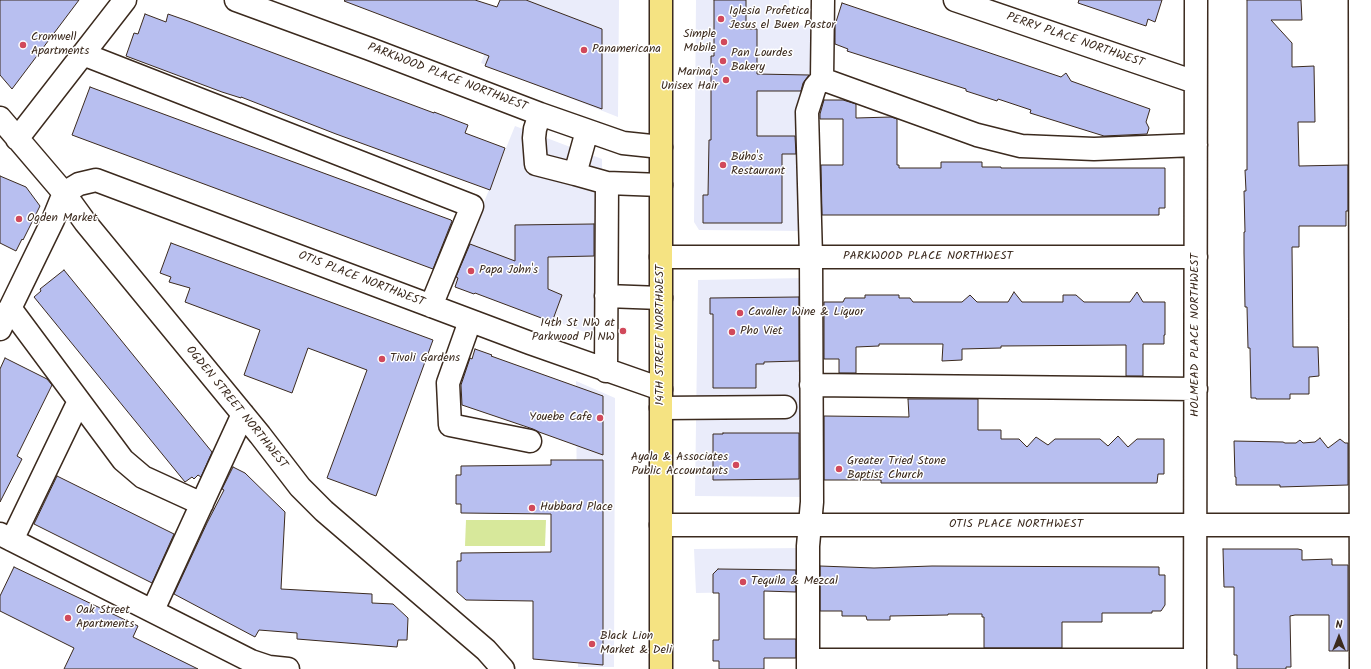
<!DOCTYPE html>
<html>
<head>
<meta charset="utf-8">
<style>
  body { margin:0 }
  #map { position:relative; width:1371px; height:669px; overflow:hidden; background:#fff; font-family:Kalam,sans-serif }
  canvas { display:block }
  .north { position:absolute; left:1319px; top:617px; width:40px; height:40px; -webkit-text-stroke:3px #fff; paint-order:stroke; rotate:0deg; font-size:11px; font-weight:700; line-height:16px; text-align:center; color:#3b2a1e }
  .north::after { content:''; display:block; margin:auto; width:14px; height:18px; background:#3b2a1e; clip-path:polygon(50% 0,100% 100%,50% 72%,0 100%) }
</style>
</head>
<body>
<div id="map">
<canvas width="1371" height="669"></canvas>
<div class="north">N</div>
</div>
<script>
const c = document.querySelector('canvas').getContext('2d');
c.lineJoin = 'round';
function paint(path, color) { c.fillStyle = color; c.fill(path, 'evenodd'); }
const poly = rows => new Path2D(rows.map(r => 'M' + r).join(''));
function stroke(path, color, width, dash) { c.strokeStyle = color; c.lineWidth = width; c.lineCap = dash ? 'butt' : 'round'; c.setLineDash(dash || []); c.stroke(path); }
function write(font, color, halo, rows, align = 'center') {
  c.font = font + ' Kalam,sans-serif'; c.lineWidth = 3; c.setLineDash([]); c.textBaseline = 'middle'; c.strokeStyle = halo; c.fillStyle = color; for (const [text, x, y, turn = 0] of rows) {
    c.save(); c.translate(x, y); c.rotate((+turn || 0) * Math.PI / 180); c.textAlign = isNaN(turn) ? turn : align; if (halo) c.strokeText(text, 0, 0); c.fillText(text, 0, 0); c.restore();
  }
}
paint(poly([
  [499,0,619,0,618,117,481,63,499,19],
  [696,0,789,0,790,25,814,26,803,231,699,230,694,222],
  [515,126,602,159,601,338,451,283],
  [805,278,808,497,695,496,698,280],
  [576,381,615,398,614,667,578,667],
  [803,548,803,591,696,593,694,549]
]), '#eaecfa');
paint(poly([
  [466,520,546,520,545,546,465,546]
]), '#d7e89b');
const building = poly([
  [0,0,79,0,12,89,0,75,0,0],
  [345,0,475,0,497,7,500,0,526,0,602,29,602,109,485,66,489,56,344,1,345,0],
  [714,0,746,0,746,29,757,29,757,74,809,75,803,83,801,91,757,91,757,136,795,136,796,154,782,154,782,223,703,223,703,195,708,195,709,140,711,140,711,56,714,56,714,0],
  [1079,0,1162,0,1155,22,1148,19,1146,26,1078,3,1079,0],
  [1247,0,1301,0,1302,20,1271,20,1292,43,1292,67,1314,66,1315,122,1298,122,1299,166,1348,165,1348,211,1346,211,1346,226,1299,226,1299,247,1292,247,1293,347,1318,347,1319,376,1309,377,1309,394,1290,394,1290,399,1256,399,1256,398,1251,398,1250,348,1248,348,1247,307,1245,307,1244,253,1244,232,1245,232,1244,191,1246,191,1245,170,1247,170,1247,0],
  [842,3,1061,77,1066,73,1071,81,1150,109,1146,122,1149,128,1147,134,1104,136,1030,113,1031,110,998,99,997,101,966,91,966,89,847,51,848,49,835,44,835,25,842,3],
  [145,14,166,22,168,14,188,21,434,113,434,112,468,125,465,133,505,148,490,190,336,134,241,97,241,98,222,92,126,56,134,33,138,34,145,14],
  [90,87,451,220,452,221,433,269,72,135,90,87],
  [824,100,843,100,856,104,856,118,891,117,897,119,897,165,899,165,899,168,941,168,941,162,982,162,982,167,1001,167,1001,168,1165,168,1165,208,1159,208,1159,215,822,215,821,165,843,165,843,119,820,119,820,114,824,100],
  [0,176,26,187,40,206,23,240,22,239,16,251,0,243,0,176],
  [594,224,594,256,548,257,548,289,562,295,552,322,475,293,474,294,455,287,458,278,456,277,470,244,515,261,515,225,594,224],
  [171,243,433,340,376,496,327,478,367,370,308,348,292,393,244,375,260,330,185,302,190,288,169,282,171,277,160,273,171,243],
  [64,270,212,452,201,477,198,475,194,479,192,477,185,482,34,297,41,291,40,289,64,270],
  [1014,292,1022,302,1063,302,1063,295,1076,295,1084,302,1130,302,1137,292,1143,302,1165,302,1165,335,1164,335,1164,344,1143,344,1143,376,1126,376,1126,345,1001,346,1001,348,962,349,962,360,942,361,943,344,879,344,879,346,856,347,856,373,839,373,839,359,824,359,824,302,843,302,845,298,865,298,865,295,899,295,899,298,910,298,913,302,962,302,970,295,977,302,1008,302,1014,292],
  [799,297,799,361,764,362,764,364,756,364,756,388,713,388,713,314,710,314,710,298,799,297],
  [475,349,492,355,491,356,603,396,603,455,539,432,533,429,462,405,461,385,470,358,472,359,475,349],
  [5,358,47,379,52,385,17,456,22,459,0,502,0,369,5,358],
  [908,399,978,399,978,430,1001,430,1001,439,1019,439,1027,447,1036,437,1048,445,1055,439,1100,439,1108,446,1118,436,1128,447,1137,439,1164,439,1164,474,1158,474,1157,483,881,483,881,480,824,480,824,416,909,417,908,399],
  [723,433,799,433,799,479,713,480,713,434,723,434,723,433],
  [1320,438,1328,448,1340,439,1345,443,1348,443,1348,485,1280,487,1280,485,1236,485,1236,477,1235,477,1234,441,1283,442,1285,443,1296,443,1300,440,1303,443,1315,442,1320,438],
  [551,460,603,460,603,665,533,659,533,601,466,600,457,592,457,561,461,561,461,553,551,552,551,514,461,513,461,504,456,504,456,475,461,475,461,466,551,465,551,460],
  [233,467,245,473,285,512,281,589,372,594,372,603,393,604,408,618,407,640,398,640,397,647,297,639,297,633,259,630,255,637,174,594,207,523,224,490,222,489,233,467],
  [57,476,174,534,152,583,34,524,57,476],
  [1223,549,1298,549,1302,550,1302,560,1332,559,1332,565,1348,565,1348,651,1329,651,1329,615,1295,615,1290,616,1291,667,1286,667,1286,669,1237,669,1237,655,1234,655,1234,587,1224,587,1223,549],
  [820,566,874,568,932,566,1159,567,1159,575,1165,575,1165,605,1161,611,1152,611,1152,613,1102,613,1102,622,1062,622,1062,648,984,648,984,617,982,617,982,614,948,614,948,615,890,616,890,620,867,620,866,616,842,616,842,611,820,611,820,566],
  [14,567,138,626,133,637,198,669,64,669,74,648,0,611,0,596,14,567],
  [718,569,796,570,796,592,764,591,764,639,796,639,796,658,764,658,764,669,719,669,719,661,713,661,713,640,719,640,719,593,713,593,713,574,718,569]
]);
paint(building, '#b8bff0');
stroke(building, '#3b2a1e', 1);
const minor = poly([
  [236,0,370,49,540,114,623,143,661,147],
  [955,0,1195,82],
  [1360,0,1361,669],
  [83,54,472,206,431,306],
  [822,79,977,135,1021,146,1094,149,1196,145],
  [540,114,535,129,534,138,536,164,575,174,587,131],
  [0,118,64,193,85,222,260,435,300,487,324,511,486,650,503,669],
  [17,139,125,0],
  [575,174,607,183,661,185],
  [661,257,1196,257],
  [606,296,661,298],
  [10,308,123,460,143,477,202,504],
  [470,321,448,383,450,425,530,441],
  [0,329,53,220,64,193,79,184,96,180,530,343,661,389],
  [606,371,607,183],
  [811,385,1196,389],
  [661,408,785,407],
  [661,525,1371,525],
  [0,534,251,661,269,667,288,669],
  [12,540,79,401],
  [153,610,243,414],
  [808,660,1195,660],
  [808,669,808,546,812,502,811,257,807,112,815,87,822,79,823,0],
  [1195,669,1196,0]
]);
const major = poly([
  [661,0,661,669]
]);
stroke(minor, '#3b2a1e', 25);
stroke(major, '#3b2a1e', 25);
stroke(minor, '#fff', 22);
stroke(major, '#f5e382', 22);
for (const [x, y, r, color] of [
  [721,19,4,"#d1495b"],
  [724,42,4,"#d1495b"],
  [23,45,4,"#d1495b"],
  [584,50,4,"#d1495b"],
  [723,61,4,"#d1495b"],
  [726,80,4,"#d1495b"],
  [723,165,4,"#d1495b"],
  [19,219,4,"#d1495b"],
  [471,271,4,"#d1495b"],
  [740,313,4,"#d1495b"],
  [623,331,4,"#d1495b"],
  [732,332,4,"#d1495b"],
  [382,359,4,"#d1495b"],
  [600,418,4,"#d1495b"],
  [736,465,4,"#d1495b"],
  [839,469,4,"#d1495b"],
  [532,508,4,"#d1495b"],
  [743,582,4,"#d1495b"],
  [68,618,4,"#d1495b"],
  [592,644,4,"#d1495b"]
]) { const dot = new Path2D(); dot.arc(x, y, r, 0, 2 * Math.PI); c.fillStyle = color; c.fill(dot); stroke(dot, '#fff', 1.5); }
write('12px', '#3b2a1e', '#fff', [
  ["Iglesia Profetica",729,12],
  ["Jesus el Buen Pastor",729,26],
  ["Simple",716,35,"right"],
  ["Mobile",716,49,"right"],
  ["Cromwell",31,38],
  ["Apartments",31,52],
  ["Panamericana",592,50],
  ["Pan Lourdes",731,54],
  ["Bakery",731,68],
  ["Marina's",718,73,"right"],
  ["Unisex Hair",718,87,"right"],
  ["Búho's",731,158],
  ["Restaurant",731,172],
  ["Ogden Market",27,219],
  ["Papa John's",479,271],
  ["Cavalier Wine & Liquor",748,313],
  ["14th St NW at",615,324,"right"],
  ["Parkwood Pl NW",615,338,"right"],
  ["Pho Viet",740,332],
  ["Tivoli Gardens",390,359],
  ["Youebe Cafe",592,418,"right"],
  ["Ayala & Associates",728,458,"right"],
  ["Public Accountants",728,472,"right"],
  ["Greater Tried Stone",847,462],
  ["Baptist Church",847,476],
  ["Hubbard Place",540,508],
  ["Tequila & Mezcal",751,582],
  ["Oak Street",76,611],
  ["Apartments",76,625],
  ["Black Lion",600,637],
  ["Market & Deli",600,651]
], 'left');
write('12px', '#3b2a1e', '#fff', [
  ["PERRY PLACE NORTHWEST",1075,41,19],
  ["PARKWOOD PLACE NORTHWEST",447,78,21],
  ["PARKWOOD PLACE NORTHWEST",928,257],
  ["OTIS PLACE NORTHWEST",361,280,21],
  ["14TH STREET NORTHWEST",661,335,-90],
  ["HOLMEAD PLACE NORTHWEST",1196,335,-90],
  ["OGDEN STREET NORTHWEST",236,408,51],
  ["OTIS PLACE NORTHWEST",1016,525]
]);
</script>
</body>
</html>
